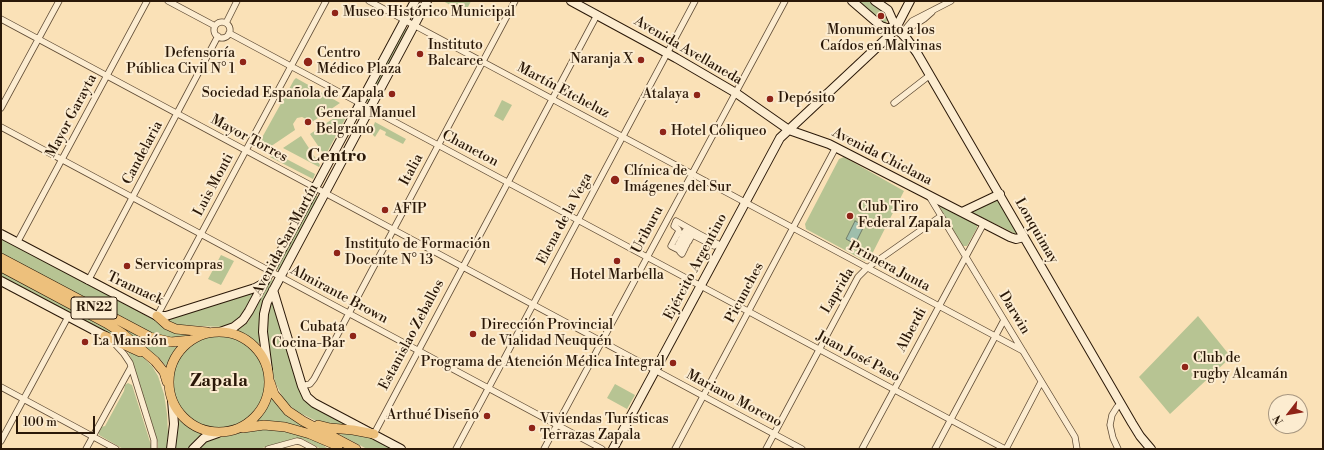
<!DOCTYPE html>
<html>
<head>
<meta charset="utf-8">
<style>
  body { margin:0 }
  #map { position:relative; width:1324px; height:450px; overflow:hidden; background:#fae1b7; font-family:"Libre Bodoni",serif }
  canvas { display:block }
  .frame { position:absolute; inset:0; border:2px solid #2a1808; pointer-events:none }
  .north { position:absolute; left:1268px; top:394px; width:40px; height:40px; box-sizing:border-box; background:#fcecd0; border:1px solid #a89780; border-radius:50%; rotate:239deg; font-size:11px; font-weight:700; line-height:16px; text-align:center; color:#2a1808 }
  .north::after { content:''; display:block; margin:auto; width:14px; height:18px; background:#8f2418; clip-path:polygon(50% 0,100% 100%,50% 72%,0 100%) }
  .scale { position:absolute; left:16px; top:416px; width:79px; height:18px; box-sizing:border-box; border:2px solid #2a1808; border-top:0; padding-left:5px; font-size:12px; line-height:14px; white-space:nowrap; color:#2a1808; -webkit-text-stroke:3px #fcecd0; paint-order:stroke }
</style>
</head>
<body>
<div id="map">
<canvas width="1324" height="450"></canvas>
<div class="frame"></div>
<div class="north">N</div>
<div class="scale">100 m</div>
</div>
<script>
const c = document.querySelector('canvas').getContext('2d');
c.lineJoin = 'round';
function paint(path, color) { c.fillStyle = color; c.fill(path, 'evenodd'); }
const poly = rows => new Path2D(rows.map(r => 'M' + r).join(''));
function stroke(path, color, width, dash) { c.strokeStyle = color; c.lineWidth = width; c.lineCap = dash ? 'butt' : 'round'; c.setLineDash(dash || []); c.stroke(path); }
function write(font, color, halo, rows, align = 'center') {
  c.font = font + ' "Libre Bodoni",serif'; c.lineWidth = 4; c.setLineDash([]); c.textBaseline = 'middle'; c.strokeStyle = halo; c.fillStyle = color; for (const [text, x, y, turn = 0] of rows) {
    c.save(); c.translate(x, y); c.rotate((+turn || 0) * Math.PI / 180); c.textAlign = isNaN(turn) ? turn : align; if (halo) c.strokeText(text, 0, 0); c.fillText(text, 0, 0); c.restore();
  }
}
paint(poly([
  [443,1,471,1,465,13],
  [855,1,870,1,882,7,884,9,888,19,887,21,883,24],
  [403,28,405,28,408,30,369,102,368,102,366,100],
  [296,78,340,103,312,122,302,117,297,118,293,124,295,130,264,151,259,143,294,80],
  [502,100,512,105,503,121,494,116],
  [349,108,350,110,325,156,310,134],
  [375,122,406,139,403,144,385,135,386,132,380,129,375,137,373,135,372,130],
  [301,136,320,165,319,167,283,148],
  [275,153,315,174,313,179,270,157],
  [844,157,904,191,869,260,865,261,806,229,805,224,839,159],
  [315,195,317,196,319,199,280,270,278,270,276,268],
  [995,200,998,200,1017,232,1016,234,971,212],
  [938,204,977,224,977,228,967,246,962,246],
  [1,238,173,330,199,333,175,339,154,335,1,253],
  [221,255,234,261,221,285,208,279],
  [1,271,108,329,140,350,1,278],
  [271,279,273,280,265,297,260,319,259,343,256,345,248,338,236,332,248,322],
  [255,292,240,317,232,324,223,327,178,325,171,323,166,319],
  [272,298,300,390,303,397,354,428,322,424,296,411,284,400,275,382,270,360,267,335,269,309],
  [1198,316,1231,357,1170,414,1139,377],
  [107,320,154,343,165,346,177,347,177,348,171,358,168,367,167,367,159,358,136,340],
  '171 382a47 47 0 1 1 94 0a47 47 0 1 1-94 0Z',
  [122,345,138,353,143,357,152,366,158,376,164,394,167,414,168,434,167,449,158,449,158,443,131,358,128,352],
  [128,383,132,385,151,445,151,449,123,449,99,435,99,432,101,427,105,426,124,391,125,385],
  [615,384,635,395,627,409,607,398],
  [271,397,281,410,330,439,257,422,256,420,263,412],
  [179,420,191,428,204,434,188,449,175,449,178,421],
  [268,429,298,433,321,443,328,449,321,449,303,439,296,438,259,449,198,449,207,441,214,438,233,435,246,431],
  [335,432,366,435,395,449,367,449]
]), '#b7c493');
const water = poly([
  [855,221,864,226,855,244,846,239,855,221]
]);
paint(water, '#9ebeac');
stroke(water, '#707c6a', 1);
const street = poly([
  [168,1,215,26],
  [369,1,1023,351],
  [1,19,802,449],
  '214 30a8 8 0 1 1 16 0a8 8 0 1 1-16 0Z',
  [226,23,237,1],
  [905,31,924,19,932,12],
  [229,33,1005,449],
  [902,33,912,21,951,1],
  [894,103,930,75],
  [1,108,59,1],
  [1,127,602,449],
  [929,196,1075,437,1077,449],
  [676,221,699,234,718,244,714,246,685,231,684,233,691,237,690,239,683,235,682,237,689,241,688,242,681,239,680,241,687,244,686,246,679,243,678,245,685,248,682,254,680,252,681,251,671,246,679,231,678,229,674,226,676,221],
  [17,243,147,1],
  [88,281,218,36],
  [157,316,326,1],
  [114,343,124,354,130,363,154,440,154,449],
  [302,386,310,384,314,379,515,1],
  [1,387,116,449],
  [374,434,597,15],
  [1,441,68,317],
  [86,449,131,367],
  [268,449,297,441,301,442,314,449],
  [456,449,695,1],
  [544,449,785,1],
  [675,449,836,147],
  [766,449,858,277,867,268,941,216],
  [862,449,984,223],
  [935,449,1004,320],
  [1006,449,1041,382],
  [1118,449,1113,438,1110,425,1112,415,1117,407,1121,404]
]);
const secondary = poly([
  [571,1,676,58,736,93,789,130,829,144,1010,237,1016,239,1024,237],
  [852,1,881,26,887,28,896,28],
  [875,1,888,10,896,28,907,39,917,53,1132,423,1140,436,1151,449],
  [962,212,1000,194],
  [1,234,157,316,166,316,255,288,264,283],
  [1,281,105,336],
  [273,290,302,386,307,397,314,403,401,449],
  [220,332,234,327,243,320,249,311,415,1],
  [268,370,263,332,264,314,267,302,427,1],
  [171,449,174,424,172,400],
  [193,449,204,438,218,433],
  [613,449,780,138,889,36,896,28,910,1]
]);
const primary = poly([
  [1,258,150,337,171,342,191,340],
  [1,267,106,323,122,333,155,361,164,372,167,382],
  [157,316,167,325,176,329,207,332],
  '169 382a50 50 0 1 1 100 0a50 50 0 1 1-100 0Z',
  [105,336,140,352],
  [270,382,274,394,288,411,303,421,356,449],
  [318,425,330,428,353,430,374,434],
  [243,428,264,425,285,427,310,434,338,446]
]);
stroke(street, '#5e4a34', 7);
stroke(secondary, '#2a1808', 10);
stroke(primary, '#2a1808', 10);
stroke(street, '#fcecd0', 5.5);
stroke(secondary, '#fcecd0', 8);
stroke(primary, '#edc07c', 9);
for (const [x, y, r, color] of [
  [335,13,4,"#8f2418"],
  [881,16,4,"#8f2418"],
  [420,54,4,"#8f2418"],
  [641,60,4,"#8f2418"],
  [243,62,4,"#8f2418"],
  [308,62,5,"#8f2418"],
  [392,94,4,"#8f2418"],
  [697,95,4,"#8f2418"],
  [770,99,4,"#8f2418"],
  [308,122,4,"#8f2418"],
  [663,132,4,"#8f2418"],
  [615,180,5,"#8f2418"],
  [385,210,4,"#8f2418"],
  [850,216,4,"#8f2418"],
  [337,253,4,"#8f2418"],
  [617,261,4,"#8f2418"],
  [127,266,4,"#8f2418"],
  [473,334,4,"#8f2418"],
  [353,336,4,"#8f2418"],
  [85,342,4,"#8f2418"],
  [673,363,4,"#8f2418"],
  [1185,367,4,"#8f2418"],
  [487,416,4,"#8f2418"],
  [532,428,4,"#8f2418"]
]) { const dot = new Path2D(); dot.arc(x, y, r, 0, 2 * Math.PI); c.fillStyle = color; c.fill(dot); stroke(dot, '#fcecd0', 1.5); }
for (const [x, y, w] of [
  [94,308,46]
]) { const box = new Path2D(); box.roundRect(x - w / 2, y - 11, w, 22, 3); c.fillStyle = '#fcecd0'; c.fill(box); stroke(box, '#2a1808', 1); }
write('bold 13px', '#2a1808', null, [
  ["RN22",94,308]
]);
write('14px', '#2a1808', '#fcecd0', [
  ["Museo Histórico Municipal",343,13],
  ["Monumento a los",881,31,"center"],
  ["Caídos en Malvinas",881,47,"center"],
  ["Instituto",428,46],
  ["Balcarce",428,62],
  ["Defensoría",235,54,"right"],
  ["Pública Civil N° 1",235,70,"right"],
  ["Centro",317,54],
  ["Médico Plaza",317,70],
  ["Naranja X",633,60,"right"],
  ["Sociedad Española de Zapala",384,94,"right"],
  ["Atalaya",689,95,"right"],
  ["Depósito",778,99],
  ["General Manuel",316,114],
  ["Belgrano",316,130],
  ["Hotel Coliqueo",671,132],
  ["Clínica de",624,172],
  ["Imágenes del Sur",624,188],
  ["Club Tiro",858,208],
  ["Federal Zapala",858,224],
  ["AFIP",393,210],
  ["Instituto de Formación",345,245],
  ["Docente N° 13",345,261],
  ["Servicompras",135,266],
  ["Hotel Marbella",617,276,"center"],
  ["Dirección Provincial",481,326],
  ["de Vialidad Neuquén",481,342],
  ["Cubata",345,328,"right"],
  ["Cocina-Bar",345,344,"right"],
  ["La Mansión",93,342],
  ["Club de",1193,359],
  ["rugby Alcamán",1193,375],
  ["Programa de Atención Médica Integral",665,363,"right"],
  ["Arthué Diseño",479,416,"right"],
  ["Viviendas Turísticas",540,420],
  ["Terrazas Zapala",540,436]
], 'left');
write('14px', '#2a1808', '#fcecd0', [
  ["Avenida Avellaneda",688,51,30],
  ["Martín Etcheluz",563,91,28],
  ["Mayor Garayta",72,116,-62],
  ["Mayor Torres",249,139,28],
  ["Chaneton",470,149,28],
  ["Candelaria",143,153,-62],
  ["Avenida Chiclana",882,157,27],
  ["Italia",412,170,-62],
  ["Luis Monti",214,185,-62],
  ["Elena de la Vega",565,219,-62],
  ["Uriburu",648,230,-62],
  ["Lonquimay",1036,231,60],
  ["Avenida San Martín",286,240,-62],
  ["Ejército Argentino",696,267,-62],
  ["Primera Junta",889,267,28],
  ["Trannack",135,289,25],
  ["Laprida",838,291,-59],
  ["Picunches",745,293,-62],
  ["Almirante Brown",339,295,28],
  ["Darwin",1014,313,59],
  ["Alberdi",912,330,-62],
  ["Estanislao Zeballos",412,335,-62],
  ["Juan José Paso",858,357,28],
  ["Mariano Moreno",734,399,28]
]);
write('bold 18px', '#2a1808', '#fcecd0', [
  ["Centro",337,157],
  ["Zapala",219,382]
]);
</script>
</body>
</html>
